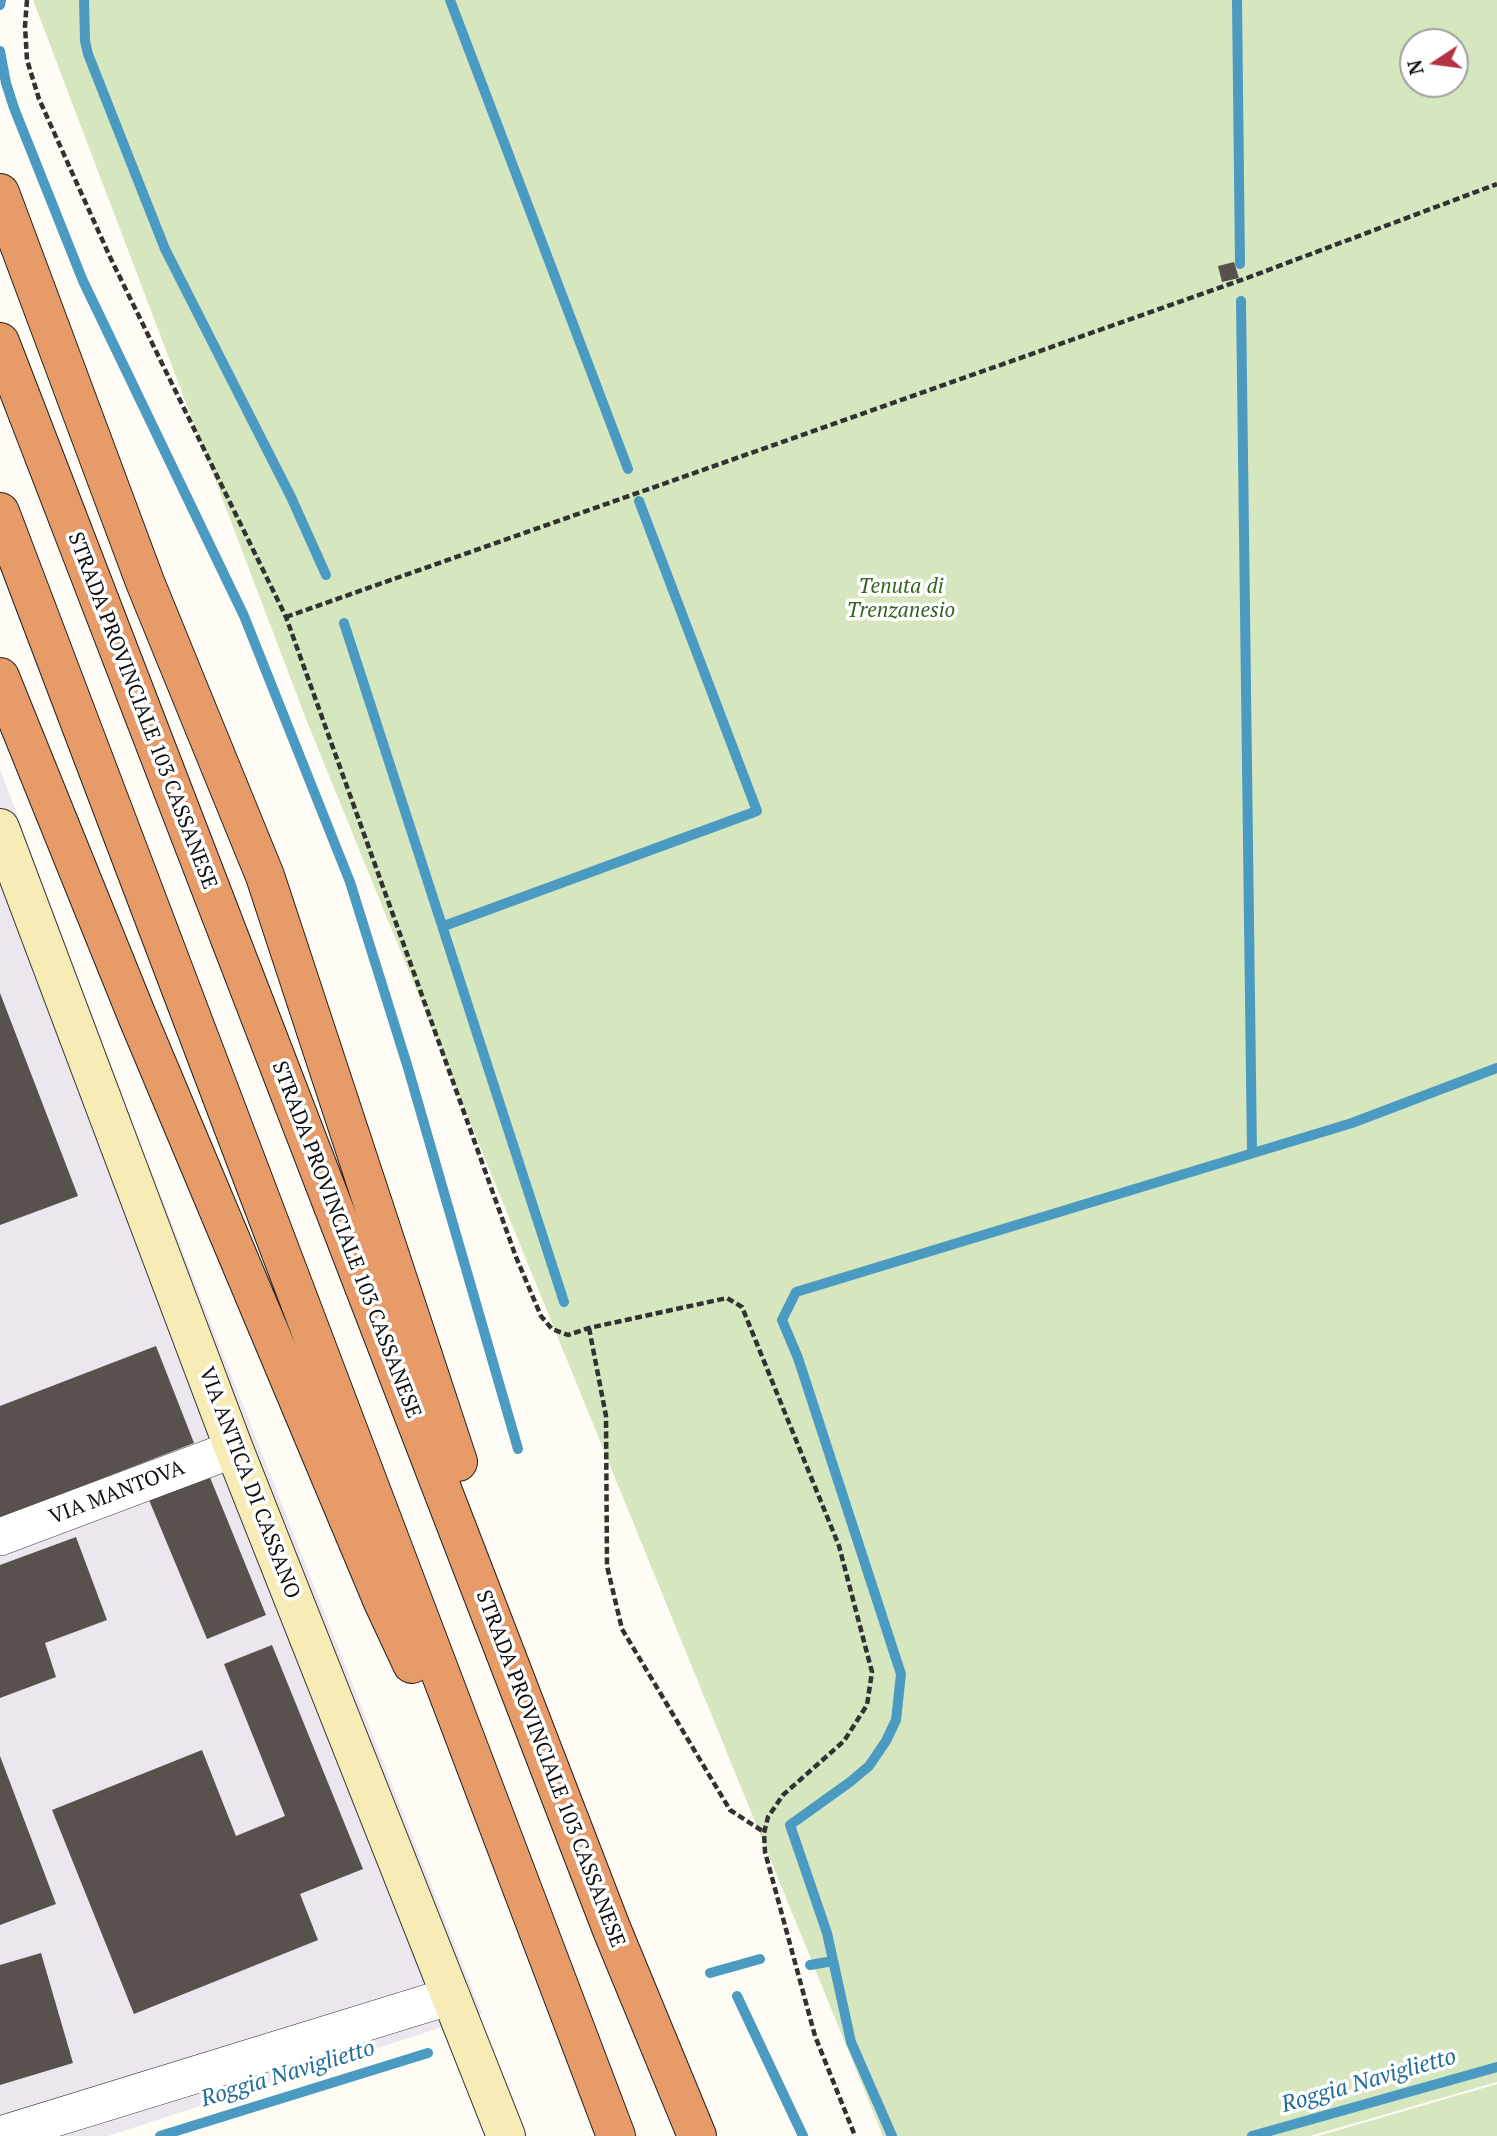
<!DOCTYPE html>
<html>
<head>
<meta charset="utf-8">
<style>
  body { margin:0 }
  #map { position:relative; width:1497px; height:2136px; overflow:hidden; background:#fefcf5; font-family:"PT Serif",serif }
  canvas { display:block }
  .north { position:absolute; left:1399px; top:28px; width:70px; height:70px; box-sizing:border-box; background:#fff; border:2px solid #9f9f9f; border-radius:50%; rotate:257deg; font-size:19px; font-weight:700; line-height:28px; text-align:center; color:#101010 }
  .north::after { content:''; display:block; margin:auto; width:24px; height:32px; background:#b53442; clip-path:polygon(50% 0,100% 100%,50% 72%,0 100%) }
</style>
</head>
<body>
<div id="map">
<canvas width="1497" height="2136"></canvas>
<div class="north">N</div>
</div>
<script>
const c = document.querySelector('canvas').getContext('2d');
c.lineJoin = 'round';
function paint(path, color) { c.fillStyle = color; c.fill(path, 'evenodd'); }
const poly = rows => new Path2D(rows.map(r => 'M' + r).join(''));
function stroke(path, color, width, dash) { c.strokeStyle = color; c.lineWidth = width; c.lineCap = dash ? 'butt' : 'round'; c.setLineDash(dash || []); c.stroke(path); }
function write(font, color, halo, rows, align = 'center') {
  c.font = font + ' "PT Serif",serif'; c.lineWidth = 7; c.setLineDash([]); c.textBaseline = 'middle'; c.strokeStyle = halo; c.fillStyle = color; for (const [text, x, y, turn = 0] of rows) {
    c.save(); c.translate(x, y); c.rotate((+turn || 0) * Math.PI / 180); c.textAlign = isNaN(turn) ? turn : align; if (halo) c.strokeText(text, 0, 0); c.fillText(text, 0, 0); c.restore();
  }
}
paint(poly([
  [0,769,142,1148,482,2014,108,2136,0,2136]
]), '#ece6ee');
paint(poly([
  [33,0,1497,0,1497,2082,1310,2136,883,2136,306,719],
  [1413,42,1455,42,1455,84,1413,84],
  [1497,2084,1497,2136,1318,2136]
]), '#d6e7c0');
stroke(poly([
  [84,0,85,41,88,54,165,249,291,497,326,575],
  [450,0,628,469],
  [1237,0,1240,264],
  [0,5,1,0],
  [0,51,6,83,14,108,83,281,244,616,350,882,408,1068,518,1449],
  [1241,301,1252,1153],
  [344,623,564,1302],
  [444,926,757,811,639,501],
  [810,1965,833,1961],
  [710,1973,760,1959],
  [737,1996,803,2136],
  [160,2136,428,2053],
  [892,2136,851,2042,827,1933,790,1825,850,1782,869,1766,886,1741,896,1720,901,1674,798,1358,782,1320,796,1292,1352,1123,1497,1068],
  [1252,2136,1497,2067]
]), '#4b9ac2', 10);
paint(poly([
  [1234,262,1239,278,1222,282,1218,266],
  [0,993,78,1196,0,1225],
  [156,1346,194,1443,0,1518,0,1406],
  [209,1475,266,1615,207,1639,149,1500],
  [76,1537,107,1620,45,1643,56,1677,0,1698,0,1565],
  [272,1645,363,1869,300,1894,318,1940,134,2014,52,1810,202,1750,236,1836,285,1816,224,1664],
  [0,1756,56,1904,0,1925],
  [41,1953,73,2063,0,2085,0,1965]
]), '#58514e');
const street = poly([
  [0,1537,234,1449],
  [0,2135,451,1996]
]);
const secondary = poly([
  [0,828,234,1449,506,2136]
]);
const highway = poly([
  [0,193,145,582,265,876,458,1462],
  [0,342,612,1930,697,2136],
  [0,512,616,2136],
  [0,677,137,1016,383,1602,412,1664]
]);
stroke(street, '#434343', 38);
stroke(secondary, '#323232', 40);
stroke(highway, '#212121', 40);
stroke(poly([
  [27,0,25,26,27,60,39,99,110,257,286,617,516,1257,541,1316,552,1329,568,1335,589,1328,727,1298,742,1307,839,1546,872,1672,867,1705,844,1741,783,1795,768,1817,764,1833,765,1852,815,2036,855,2136],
  [286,617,1247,278,1497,184],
  [589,1328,606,1416,607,1566,622,1629,730,1810,764,1832]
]), '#323232', 4.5, [7, 3.5]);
stroke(street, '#fff', 37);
stroke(secondary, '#f8ecb6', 38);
stroke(highway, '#e79b69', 38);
write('italic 21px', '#366325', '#fff', [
  ["Tenuta di",901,587],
  ["Trenzanesio",901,611]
]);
write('21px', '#101010', '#fff', [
  ["STRADA PROVINCIALE 103 CASSANESE",142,711,69],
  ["STRADA PROVINCIALE 103 CASSANESE",346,1240,69],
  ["VIA ANTICA DI CASSANO",249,1483,69],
  ["VIA MANTOVA",117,1493,-21],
  ["STRADA PROVINCIALE 103 CASSANESE",550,1769,69]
]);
write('italic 23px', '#236d98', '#fff', [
  ["Roggia Naviglietto",288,2074,-17],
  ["Roggia Naviglietto",1369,2081,-16]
]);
</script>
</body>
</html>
